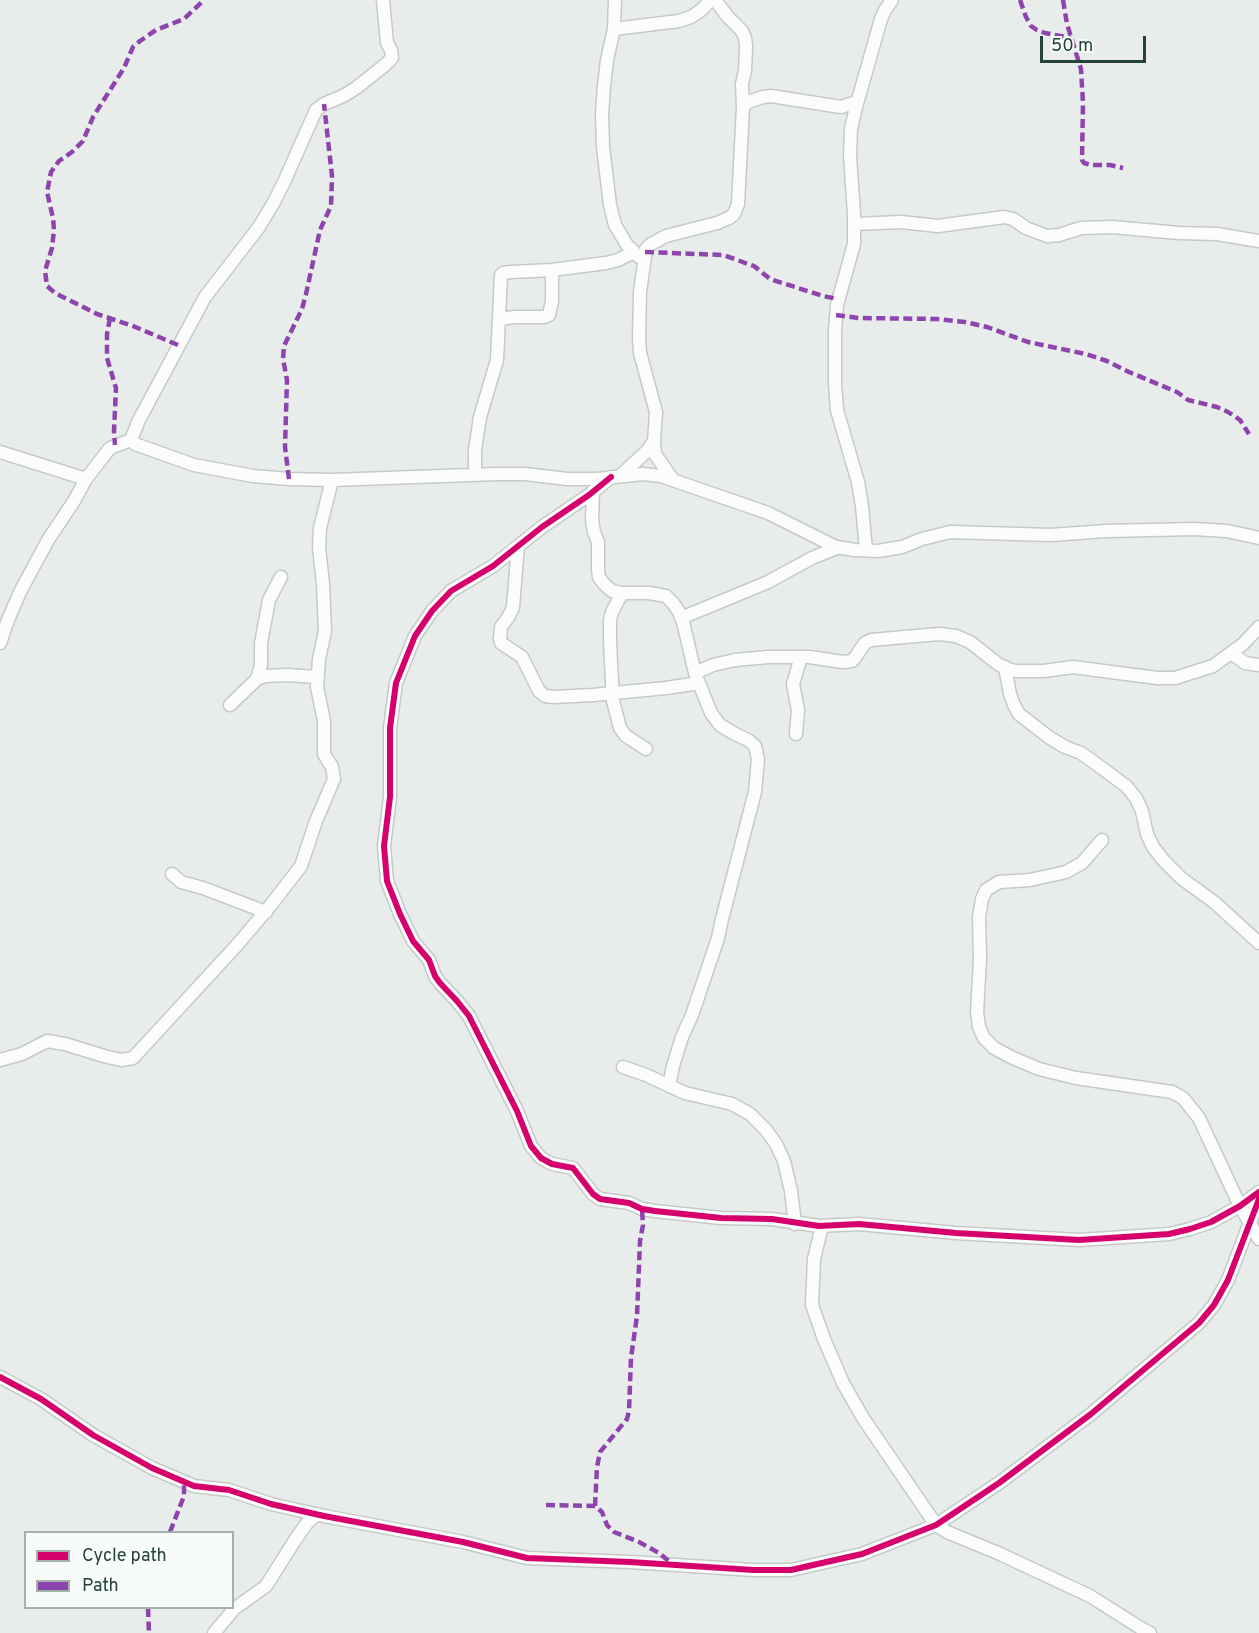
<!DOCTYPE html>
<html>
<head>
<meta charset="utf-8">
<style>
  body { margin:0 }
  #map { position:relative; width:1259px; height:1633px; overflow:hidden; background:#e8edeb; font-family:Overpass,sans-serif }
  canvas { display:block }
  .legend { position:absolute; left:24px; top:1531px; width:210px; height:78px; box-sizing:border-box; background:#f7fbf9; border:2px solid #a3b1ad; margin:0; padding:8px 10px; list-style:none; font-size:18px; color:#24423a }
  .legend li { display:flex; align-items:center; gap:12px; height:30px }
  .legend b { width:30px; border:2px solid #a3b1ad }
  .scale { position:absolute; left:1040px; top:36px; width:106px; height:27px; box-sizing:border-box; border:3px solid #24423a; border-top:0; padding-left:8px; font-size:18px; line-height:21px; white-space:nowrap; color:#24423a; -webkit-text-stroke:4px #f7fbf9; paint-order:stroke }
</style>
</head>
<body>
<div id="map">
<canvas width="1259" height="1633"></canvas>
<ul class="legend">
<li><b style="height:8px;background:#d6006c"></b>Cycle path</li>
<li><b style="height:8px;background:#8e44ad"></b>Path</li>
</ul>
<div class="scale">50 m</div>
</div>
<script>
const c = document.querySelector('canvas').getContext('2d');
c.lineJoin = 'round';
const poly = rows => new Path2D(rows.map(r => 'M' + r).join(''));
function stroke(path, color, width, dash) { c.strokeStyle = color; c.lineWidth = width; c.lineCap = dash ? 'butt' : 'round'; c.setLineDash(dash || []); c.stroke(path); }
const minor = poly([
  [615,0,614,29,607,60,604,86,602,114,603,147,610,205,615,225,627,245,639,257],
  [715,0,728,17,742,31,745,38,746,46,745,71,742,84,743,107],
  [614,29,679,21,691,17,700,11,711,0],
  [854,224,901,222,938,226,1004,217,1013,219,1026,228,1047,236,1059,235,1081,228,1112,227,1179,233,1217,234,1259,241],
  [499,319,515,317,544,317,549,315,552,301,552,270],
  [131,440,139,420,205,297,259,227,274,202,284,182,316,110,324,104,343,96,356,88,385,65,392,58,391,50,387,43,383,0],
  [0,452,86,479],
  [475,474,475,450,480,417,497,360,501,275,503,273,511,272,552,270,606,263,618,260,634,252],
  [621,475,647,451,654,441],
  [611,477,589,495,542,527,493,566,451,591,432,611,415,636,396,683,390,728,390,797,384,846,387,881,400,914,413,941,429,960,435,976,440,983,457,1001,469,1016,517,1111,531,1146,541,1158,552,1164,573,1168,593,1194,600,1199,629,1203,642,1209,655,1211,721,1218,772,1219,819,1226,859,1224,956,1233,1079,1240,1169,1234,1190,1229,1211,1222,1240,1206,1259,1192],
  [673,480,655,454,654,441,656,412,640,353,639,338,640,292,646,249,651,244,666,236,717,223,729,218,734,214,738,204,743,107,748,102,763,97,771,96,841,107,857,102],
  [593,491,592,520,594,532,598,542,598,570,599,577,604,584,612,591,622,593,649,593,666,596,673,603,679,612,683,622,695,673,711,713,720,725,735,734,748,740,755,746,758,759,755,792,722,919,718,938,692,1015,682,1037,673,1066,669,1086],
  [518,546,513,607,509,616,501,627,500,639,501,643,522,657,539,691,545,696,554,697,593,695,666,688,699,683],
  [866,550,862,506,858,482,837,410,835,384,835,330,837,305,854,244,854,214,850,156,851,129,856,107,881,19,885,10,892,0],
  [622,593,612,612,610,620,610,642,613,701,620,728,626,736,646,749],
  [681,618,768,582,812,558,839,547],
  [0,643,8,620,20,592,48,540,74,501,86,479,110,448,131,440,135,444,194,465,253,476,289,479,332,480,497,474,525,474,567,479,597,479,643,474,661,476,768,513,836,547,855,550,878,551,902,547,922,539,950,532,1051,535,1106,531,1194,529,1227,531,1259,538],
  [1231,653,1245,663,1259,665],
  [1005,667,1010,694,1014,705,1019,714,1050,738,1065,747,1081,753,1095,763,1126,786,1136,798,1142,811,1147,834,1153,847,1164,861,1181,878,1214,902,1259,943],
  [695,673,713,665,735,660,768,657,809,657,843,662,852,661,854,659,865,643,871,640,939,634,956,636,970,642,998,664,1007,669,1016,671,1044,671,1073,667,1157,678,1175,678,1213,666,1243,644,1259,627],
  [257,679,261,665,261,643,269,600,281,577],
  [230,705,257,679,265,676,288,675,317,677],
  [796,734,798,710,793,684,801,657],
  [1102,840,1082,863,1066,872,1030,880,999,882,986,890,982,899,979,917,980,959,977,1012,979,1027,984,1038,994,1048,1013,1058,1039,1069,1076,1078,1172,1092,1183,1098,1199,1118,1240,1206,1259,1239],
  [172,874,181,882,203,888,266,912],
  [0,1060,22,1054,47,1041,65,1044,104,1056,121,1060,133,1058,238,944,270,906,301,866,316,821,334,779,332,767,324,754,324,721,317,687,319,659,325,631,323,584,319,547,320,528,332,480],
  [623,1067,646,1075,685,1093,732,1104,750,1114,766,1130,776,1144,784,1161,791,1191,795,1224],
  [822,1226,814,1259,812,1305,824,1339,843,1383,863,1418,936,1525,947,1532,998,1553,1090,1596,1139,1627,1150,1633],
  [0,1377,41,1399,93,1435,152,1468,194,1486,229,1490,271,1504,324,1516,463,1542,527,1558,630,1562,753,1570,791,1570,862,1554,936,1525,999,1483,1091,1414,1199,1323,1214,1305,1228,1280,1259,1199],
  [214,1633,234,1609,266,1586,295,1540,307,1523,317,1514]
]);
stroke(minor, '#c5cac8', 15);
stroke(minor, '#fcfcfc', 12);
stroke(poly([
  [1020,0,1026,17,1031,26,1037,30,1045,33,1071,38],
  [1063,0,1067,24,1081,69,1083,103,1082,160,1084,163,1091,165,1110,165,1123,168],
  [645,252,723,255,754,266,770,279,823,296,838,299],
  [836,315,859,318,937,319,965,322,987,327,1028,342,1086,354,1107,361,1129,372,1177,392,1188,400,1217,407,1228,412,1240,420,1249,434],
  [110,318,107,334,107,358,116,388,114,431,115,445],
  [178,345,133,326,97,314,55,293,47,286,45,271,52,248,54,230,53,218,47,192,51,172,59,161,72,152,83,141,93,117,124,68,133,47,140,41,156,30,184,19,204,0],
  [289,479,285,447,287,380,283,359,284,346,302,309,306,294,320,230,331,206,332,176,324,104],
  [546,1505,595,1506,602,1512,607,1525,614,1532,639,1542,659,1553,671,1563],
  [595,1506,597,1467,600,1452,627,1419,629,1411,631,1358,637,1316,640,1241,643,1225,642,1209],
  [170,1532,184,1496,184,1481],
  [148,1608,149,1633]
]), '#8e44ad', 4.5, [9, 4.5]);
stroke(poly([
  [611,477,589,495,542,527,493,566,451,591,432,611,415,636,396,683,390,728,390,797,384,846,387,881,400,914,413,941,429,960,435,976,440,983,457,1001,469,1016,517,1111,531,1146,541,1158,552,1164,573,1168,593,1194,600,1199,629,1203,642,1209,655,1211,721,1218,772,1219,819,1226,859,1224,956,1233,1079,1240,1169,1234,1190,1229,1211,1222,1240,1206,1259,1192],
  [0,1377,41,1399,93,1435,152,1468,194,1486,229,1490,271,1504,324,1516,463,1542,527,1558,630,1562,753,1570,791,1570,862,1554,936,1525,999,1483,1091,1414,1199,1323,1214,1305,1228,1280,1259,1199]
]), '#d6006c', 6);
</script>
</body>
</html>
